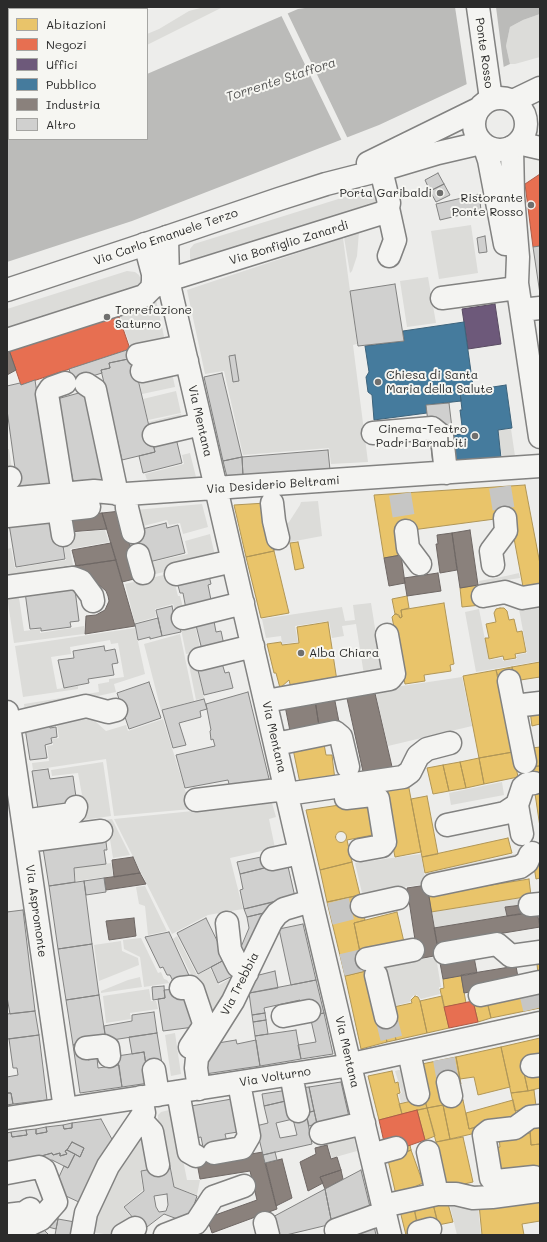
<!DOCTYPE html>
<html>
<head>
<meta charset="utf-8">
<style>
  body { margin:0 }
  #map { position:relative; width:547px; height:1242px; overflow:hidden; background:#ededeb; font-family:Mali,sans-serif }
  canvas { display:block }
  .frame { position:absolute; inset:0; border:8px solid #2b2b2b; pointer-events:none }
  .legend { position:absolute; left:8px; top:8px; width:140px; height:132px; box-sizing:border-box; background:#f6f6f2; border:1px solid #a5a5a2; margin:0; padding:5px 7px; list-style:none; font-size:12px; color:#2b2b2b }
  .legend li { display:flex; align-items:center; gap:8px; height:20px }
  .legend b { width:20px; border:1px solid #a5a5a2 }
</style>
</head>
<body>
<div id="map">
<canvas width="547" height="1242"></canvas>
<div class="frame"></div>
<ul class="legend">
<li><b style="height:11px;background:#e9c46a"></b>Abitazioni</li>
<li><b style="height:11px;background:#e76f51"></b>Negozi</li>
<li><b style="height:11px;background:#6d597a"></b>Uffici</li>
<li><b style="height:11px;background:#457b9d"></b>Pubblico</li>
<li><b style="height:11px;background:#8a817c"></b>Industria</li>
<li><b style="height:11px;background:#d0d0cf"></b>Altro</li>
</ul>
</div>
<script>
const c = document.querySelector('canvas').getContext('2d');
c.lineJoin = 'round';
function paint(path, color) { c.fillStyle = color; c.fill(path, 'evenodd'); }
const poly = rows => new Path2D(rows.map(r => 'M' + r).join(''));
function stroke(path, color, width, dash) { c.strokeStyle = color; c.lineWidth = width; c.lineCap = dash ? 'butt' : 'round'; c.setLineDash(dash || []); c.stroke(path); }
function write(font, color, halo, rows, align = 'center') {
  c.font = font + ' Mali,sans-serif'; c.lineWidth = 4; c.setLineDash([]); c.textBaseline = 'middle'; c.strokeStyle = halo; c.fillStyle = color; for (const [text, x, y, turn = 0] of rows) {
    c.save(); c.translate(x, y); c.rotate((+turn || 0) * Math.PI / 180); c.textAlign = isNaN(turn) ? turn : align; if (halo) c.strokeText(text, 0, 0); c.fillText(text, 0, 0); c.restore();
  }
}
paint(poly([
  [204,7,223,7,147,45,147,34,159,29,189,11],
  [540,14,540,57,515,64,510,64,506,46,510,27,523,20],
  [364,191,369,191,373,193,376,197,377,204,192,262,190,258,190,249,194,244],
  [471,225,478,273,439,279,431,231],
  [359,232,357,256,352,271,350,273,344,237],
  [343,238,357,344,353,345,368,462,331,464,329,448,243,455,224,371,205,374,187,290],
  [127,271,135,272,139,275,142,282,142,287,7,331,7,309],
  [428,277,436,323,407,327,400,281],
  [156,300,165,341,131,348,119,314],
  [171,368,175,387,142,394,138,375],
  [176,391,181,413,148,420,143,399],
  [181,414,183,424,150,431,148,422],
  [511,429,515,456,502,457,498,430],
  [7,449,9,449,12,469,7,470],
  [190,453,196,477,147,480,145,474,184,464,182,455],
  [318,501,322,536,290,542,289,534,285,525,289,522,300,505,301,502],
  [202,504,208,527,183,534,180,523,169,525,167,520,139,527,135,510],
  [105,530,109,542,70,549,73,565,59,567,60,575,7,582,7,549,11,548,15,568,66,560,63,539,71,533],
  [210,534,216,560,151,575,148,563,188,554,185,541],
  [172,573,178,596,180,596,184,611,176,613,173,604,155,609,156,617,135,623,125,584],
  [519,573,520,578,479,584,479,581,506,576],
  [18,591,24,631,40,629,40,633,84,626,84,634,14,643,7,596],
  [371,603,382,672,364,675,356,624,342,626,344,636,332,638,329,621,295,626,298,642,282,644,281,636,266,638,262,619,342,607,345,621,355,620,353,605],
  [540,605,540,661,476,672,465,612,479,609,489,660,502,658,503,661,517,659,517,655,527,653,519,609],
  [194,621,201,652,186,654,180,624],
  [135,628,145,674,114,684,116,692,25,712,24,704,99,692,98,684,109,682,109,679,124,677,118,643,111,644,110,640,70,647,71,654,51,657,57,689,78,686,78,689,23,697,15,646],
  [180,634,194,701,161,710,144,644],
  [194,654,204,698,196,700,187,655],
  [462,677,472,726,388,746,375,690],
  [86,713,106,731,126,725,128,731,163,719,191,809,114,816,106,759,33,770,32,763,49,761,47,746,53,745,52,739,59,738,57,725,60,715],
  [354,737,363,776,352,777,344,740],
  [103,762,111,816,42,826,84,806,78,773,52,776,51,770],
  [502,782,504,795,451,805,449,793],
  [272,803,276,817,269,819,275,848,230,858,243,909,208,915,172,934,114,819],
  [112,819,130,855,113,858,108,827,43,829],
  [525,852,526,858,427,884,426,873],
  [421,854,426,884,362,893,355,863],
  [111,863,113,876,76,881,74,868],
  [145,886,167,931,148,935,145,906,139,904,136,887],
  [521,898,522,904,505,907,507,916,435,928,432,912],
  [177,936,197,975,210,968,219,985,234,976,215,1022,173,939],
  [141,938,158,973,161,972,164,979,167,980,169,983,144,987,140,957,124,949,123,940],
  [121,941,122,951,138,958,139,965,99,981,94,945],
  [436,957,441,987,439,987,440,994,421,999,417,995,414,995,411,998,410,1002,390,1007,381,965],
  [140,977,142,987,101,993,101,991,128,980],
  [149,989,151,1001,156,1001,158,1009,130,1013,131,1019,106,1023,103,996],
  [175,1033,181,1074,171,1076,165,1035],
  [406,1068,414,1099,401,1103,399,1094,402,1093,395,1071],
  [173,1109,187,1180,200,1180,197,1195,174,1187,171,1166,165,1167,158,1123,158,1115,161,1112],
  [144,1132,152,1169,140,1171,143,1190,123,1207,134,1221,110,1235,91,1232,96,1218,115,1175],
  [353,1135,357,1151,332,1158,327,1142],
  [449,1202,478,1206,481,1235,457,1235]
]), '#dcdcd9');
paint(poly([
  [312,7,540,7,540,14,523,20,510,27,506,46,510,64,379,125,132,221,7,262,7,121,9,121,9,139,147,139,147,74,298,9]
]), '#bbbbb9');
paint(poly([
  [455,7,496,7,504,69,467,86],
  [287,12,348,139,342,141,281,15]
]), '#ededeb');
const homes = poly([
  [93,7,118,7,115,9,94,9,93,7],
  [9,32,9,60,8,61,7,33,9,32],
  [525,485,540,564,540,589,524,592,510,517,397,532,401,555,384,558,374,495,525,485],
  [266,503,268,521,274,551,246,557,234,505,266,503],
  [298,542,304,568,295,570,290,543,298,542],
  [274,551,289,613,261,618,246,557,274,551],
  [478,585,481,605,462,607,460,588,478,585],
  [407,596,409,608,401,610,402,617,400,618,399,615,395,614,392,599,407,596],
  [444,603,454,664,450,665,451,671,424,675,425,681,405,684,392,617,395,614,397,614,400,618,402,617,401,610,444,603],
  [500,608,504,608,507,611,509,620,514,619,517,632,522,631,526,652,515,654,516,658,504,660,503,656,489,659,485,638,489,638,486,624,496,622,494,613,496,609,500,608],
  [328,622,337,681,291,688,289,680,280,688,276,673,274,673,267,644,281,642,282,645,299,643,297,627,328,622],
  [540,662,540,677,514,681,512,667,540,662],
  [512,667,513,673,498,676,496,670,512,667],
  [496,670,513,752,479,758,463,676,496,670],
  [540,710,540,724,532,726,530,711,540,710],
  [324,744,326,755,332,755,335,780,300,783,293,749,324,744],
  [540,747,540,766,535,766,532,748,540,747],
  [513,752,518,777,484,784,479,758,513,752],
  [479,758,484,784,466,788,460,762,479,758],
  [460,762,466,788,449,791,443,765,460,762],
  [443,765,449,791,433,794,427,768,443,765],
  [540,766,540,827,531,767,540,766],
  [408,783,421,852,395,857,381,788,408,783],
  [427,796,438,854,422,857,411,799,427,796],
  [373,800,378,834,347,840,352,862,320,870,306,810,373,800],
  '335.5 837a5.5 5.5 0 1 1 11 0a5.5 5.5 0 1 1-11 0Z',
  [508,838,512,853,425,873,422,857,508,838],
  [540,847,540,878,536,879,531,849,540,847],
  [352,862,360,895,327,902,320,870,352,862],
  [529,879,531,896,431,912,429,895,529,879],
  [360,895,365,920,354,923,360,952,370,970,345,976,327,902,360,895],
  [397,912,404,942,360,952,354,923,397,912],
  [540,963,540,973,538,974,537,964,540,963],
  [370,970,387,1042,361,1049,345,976,370,970],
  [461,975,466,1003,444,1007,440,989,444,988,443,979,461,975],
  [540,990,540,1008,491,1018,487,1001,540,990],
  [415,996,418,997,420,1001,427,1033,396,1040,389,1008,412,1003,411,1000,415,996],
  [442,996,449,1028,427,1033,420,1001,442,996],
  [486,998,491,1018,478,1022,473,1001,486,998],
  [390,1016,396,1040,387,1042,381,1018,390,1016],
  [540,1038,540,1057,521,1060,528,1091,511,1093,501,1047,540,1038],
  [501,1047,510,1087,478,1095,474,1077,460,1079,456,1057,501,1047],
  [456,1057,461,1084,456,1085,438,1084,443,1105,427,1108,417,1065,456,1057],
  [540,1070,540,1088,528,1091,524,1073,540,1070],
  [392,1071,395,1083,398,1082,400,1093,397,1094,402,1114,379,1120,368,1076,392,1071],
  [534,1090,536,1106,515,1111,511,1093,534,1090],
  [424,1098,427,1108,402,1114,399,1104,424,1098],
  [463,1100,469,1129,475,1127,476,1133,450,1139,443,1105,463,1100],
  [513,1100,517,1117,469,1129,466,1113,513,1100],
  [443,1105,450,1139,436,1142,427,1108,443,1105],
  [427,1108,435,1136,425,1140,417,1110,427,1108],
  [540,1124,540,1145,540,1144,531,1145,530,1125,540,1124],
  [530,1133,531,1145,540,1144,540,1170,500,1174,495,1148,500,1147,499,1138,530,1133],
  [463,1137,473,1182,447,1188,436,1142,463,1137],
  [410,1145,411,1150,404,1153,402,1148,410,1145],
  [411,1150,423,1183,396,1195,388,1160,411,1150],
  [540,1197,540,1221,522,1224,524,1235,482,1235,479,1204,540,1197],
  [447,1200,453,1222,438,1225,433,1204,447,1200],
  [433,1204,437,1219,417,1224,414,1208,433,1204],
  [414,1208,420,1235,406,1235,400,1211,414,1208]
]);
paint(homes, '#e9c46a');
stroke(homes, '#b09657', 1);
const shops = poly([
  [540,174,540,246,533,247,525,184,540,174],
  [118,314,130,349,21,385,9,350,118,314],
  [473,1001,478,1022,449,1028,444,1007,473,1001],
  [417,1110,425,1140,402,1148,399,1137,384,1142,379,1120,417,1110]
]);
paint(shops, '#e76f51');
stroke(shops, '#af5b46', 1);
const offices = poly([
  [495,304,501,344,468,349,462,309,495,304]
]);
paint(offices, '#6d597a');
stroke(offices, '#594b62', 1);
const public = poly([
  [464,322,473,386,467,387,468,391,460,392,461,401,426,405,427,413,374,420,372,395,368,392,366,377,369,372,365,346,404,341,403,331,464,322],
  [506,385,512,428,498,430,501,458,456,462,453,435,463,434,460,410,462,410,460,392,506,385]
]);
paint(public, '#457b9d');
stroke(public, '#3d637b', 1);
const industry = poly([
  [9,350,16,370,7,375,7,351,9,350],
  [121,511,138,578,122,582,102,513,121,511],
  [102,513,107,529,68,532,65,516,102,513],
  [470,530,478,585,460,588,452,533,470,530],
  [452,533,457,570,440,573,436,544,438,544,437,535,452,533],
  [111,543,116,560,76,566,72,550,111,543],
  [401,555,405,583,389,586,384,558,401,555],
  [116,560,135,626,85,634,86,616,96,615,105,610,109,601,108,596,106,591,99,585,92,580,61,575,60,568,116,560],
  [438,573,441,591,407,596,404,578,438,573],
  [374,689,393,771,364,776,346,694,374,689],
  [334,696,339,722,319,726,315,700,334,696],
  [315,700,319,726,290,731,285,706,315,700],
  [133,857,140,873,114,877,112,860,133,857],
  [140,873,146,884,106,890,104,878,140,873],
  [427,885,439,955,418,959,407,888,427,885],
  [522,905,523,914,507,916,505,907,522,905],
  [537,911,540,927,437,944,434,928,537,911],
  [134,918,136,936,109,940,106,921,134,918],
  [474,957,477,973,443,979,440,963,474,957],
  [516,966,519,983,464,993,461,975,516,966],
  [327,1145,331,1159,337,1157,341,1170,320,1177,323,1183,308,1191,300,1162,316,1154,315,1148,327,1145],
  [263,1152,277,1209,212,1233,207,1218,257,1200,250,1171,200,1179,197,1163,263,1152],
  [282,1159,292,1198,276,1206,265,1163,282,1159],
  [341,1170,343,1179,325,1189,320,1177,341,1170]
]);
paint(industry, '#8a817c');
stroke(industry, '#6e6764', 1);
const building = poly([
  [438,173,444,184,430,191,425,180,438,173],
  [444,184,450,195,436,202,430,191,444,184],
  [479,194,481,210,440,220,436,204,479,194],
  [485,236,487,252,479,253,477,238,485,236],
  [540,246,540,294,533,247,540,246],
  [395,284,404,341,358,346,350,291,395,284],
  [130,349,133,358,109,363,110,368,101,370,102,373,73,382,69,369,130,349],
  [235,355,239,381,233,382,229,356,235,355],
  [133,358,155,452,122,460,101,370,110,368,109,363,133,358],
  [222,373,242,457,223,461,204,377,222,373],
  [35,380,51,488,18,490,7,410,7,386,20,383,21,385,35,380],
  [86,391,105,484,74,486,57,399,86,391],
  [449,403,456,462,433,465,426,405,449,403],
  [175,434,182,463,143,473,139,456,155,452,152,440,175,434],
  [328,450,330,470,243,476,242,457,328,450],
  [242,457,243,476,227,477,223,461,242,457],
  [55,517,62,539,65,559,16,567,9,524,55,517],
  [166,523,167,528,178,525,185,553,149,562,133,556,127,533,166,523],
  [208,571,211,584,208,585,211,600,186,609,183,593,180,593,176,578,208,571],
  [74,582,79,621,70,622,71,627,41,631,41,628,30,629,25,592,74,582],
  [172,606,174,616,177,615,181,632,162,636,156,610,172,606],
  [213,616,216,632,221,631,224,645,202,650,195,621,213,616],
  [158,618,162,636,150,639,150,637,138,640,135,624,158,618],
  [104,646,105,651,115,649,118,663,112,664,114,675,88,679,89,683,64,688,58,660,74,658,73,651,104,646],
  [221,660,225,673,229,672,233,688,204,695,197,666,221,660],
  [149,682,161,718,129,729,117,693,149,682],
  [248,692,271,787,231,792,228,780,185,788,176,755,215,746,213,739,211,740,210,731,211,730,206,704,248,692],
  [204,699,207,709,200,711,201,717,179,723,186,745,173,748,162,710,204,699],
  [49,725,50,728,56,727,57,737,51,738,52,743,45,745,47,758,30,760,25,728,49,725],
  [48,769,50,779,73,776,77,804,39,815,32,771,48,769],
  [105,834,107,850,104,850,106,864,74,868,75,882,49,886,42,842,105,834],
  [266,856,269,867,240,874,237,862,266,856],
  [287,862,295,897,244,909,240,890,243,889,240,874,287,862],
  [104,878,106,892,86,895,84,881,104,878],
  [84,881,92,944,58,949,49,886,84,881],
  [276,901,272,911,247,917,244,909,276,901],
  [23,910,35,1011,10,1014,7,997,7,912,23,910],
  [272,911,247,964,238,954,249,928,247,917,272,911],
  [206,918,226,959,198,974,177,933,206,918],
  [303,924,316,980,291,985,279,929,303,924],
  [169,932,192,982,174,983,170,975,167,975,163,967,160,968,145,937,169,932],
  [92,944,99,995,66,1000,58,949,92,944],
  [226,959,235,975,218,983,211,967,226,959],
  [275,971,278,988,244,994,251,977,275,971],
  [316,980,324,1013,310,1016,301,1006,300,1000,264,1008,265,1013,252,1015,249,993,316,980],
  [164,986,165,998,153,1000,152,987,164,986],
  [177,989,189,994,194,1027,163,1031,158,999,165,998,164,990,177,989],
  [99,995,106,1041,73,1045,66,1000,99,995],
  [35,1011,39,1035,7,1039,7,1014,35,1011],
  [154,1012,157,1033,106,1041,104,1026,132,1021,132,1015,154,1012],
  [265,1013,266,1020,253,1022,252,1015,265,1013],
  [324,1013,333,1054,301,1059,298,1045,316,1042,310,1016,324,1013],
  [266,1020,268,1034,255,1036,253,1022,266,1020],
  [296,1030,301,1059,260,1066,255,1036,296,1030],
  [157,1033,162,1064,146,1066,144,1052,132,1054,129,1037,157,1033],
  [39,1035,47,1100,13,1104,11,1093,7,1093,7,1077,18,1075,17,1068,13,1068,9,1039,39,1035],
  [236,1040,237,1044,256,1040,260,1066,205,1074,212,1044,236,1040],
  [86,1044,88,1060,97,1058,98,1068,119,1065,122,1087,80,1093,73,1045,86,1044],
  [144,1052,149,1083,122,1087,117,1056,144,1052],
  [341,1082,349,1117,317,1124,309,1087,341,1082],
  [309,1087,314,1111,306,1113,300,1088,309,1087],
  [288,1090,290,1100,264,1106,262,1094,288,1090],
  [7,1093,11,1093,13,1104,7,1105,7,1093],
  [232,1099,238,1132,225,1134,227,1142,203,1147,201,1137,196,1138,191,1106,232,1099],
  [290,1100,306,1113,312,1144,263,1155,256,1126,268,1123,264,1106,290,1100],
  [314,1111,317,1124,309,1126,306,1113,314,1111],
  [101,1119,114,1143,81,1203,53,1190,64,1166,68,1168,75,1154,80,1157,84,1148,72,1142,67,1150,65,1151,67,1154,60,1156,60,1153,53,1155,52,1153,20,1162,7,1167,7,1133,11,1132,12,1137,27,1135,26,1130,36,1129,36,1134,47,1132,46,1127,63,1125,64,1129,72,1128,72,1123,101,1119],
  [293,1119,297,1135,280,1138,276,1123,293,1119],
  [72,1123,72,1128,64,1129,63,1125,72,1123],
  [46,1127,47,1132,36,1134,36,1129,46,1127],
  [26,1130,27,1135,12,1137,11,1132,26,1130],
  [72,1142,84,1148,80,1157,67,1150,72,1142],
  [67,1150,75,1154,68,1168,52,1160,20,1165,20,1162,52,1153,53,1155,60,1153,60,1156,67,1154,65,1151,67,1150],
  [275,1152,277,1160,265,1163,263,1155,275,1152],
  [170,1166,174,1187,197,1196,188,1223,164,1214,143,1230,124,1207,144,1191,141,1171,170,1166],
  [361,1170,370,1207,332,1224,325,1189,361,1170],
  [325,1189,332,1224,286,1235,272,1235,269,1219,325,1189],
  [167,1194,168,1205,166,1211,159,1212,156,1207,154,1196,167,1194],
  [57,1214,58,1219,56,1229,44,1226,57,1214],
  [58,1219,75,1222,72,1235,55,1235,58,1219],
  [44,1226,48,1227,44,1230,49,1235,35,1235,44,1226],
  [374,1226,376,1235,341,1235,374,1226]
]);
paint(building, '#d0d0cf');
stroke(building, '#828281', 1);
stroke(poly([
  [500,487,505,518],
  [400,494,406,531],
  [330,914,362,906],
  [342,965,367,959],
  [530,992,534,1009],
  [386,1017,392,1041],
  [444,1059,448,1082]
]), '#c6c6c5', 22, [22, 11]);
const minor = poly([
  [478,7,491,99],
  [518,143,540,148],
  [484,145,489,160,505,244],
  [512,147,513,196,518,257,517,283,540,437],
  [388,208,395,240,389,256],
  [167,237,168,280,315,917,390,1235],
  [152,288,161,283,168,280,382,213,388,208,389,203,381,170],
  [442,298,517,288],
  [521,310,540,308],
  [7,340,144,296,152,288,153,281,153,274,145,244],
  [138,355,183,346],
  [142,371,187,361],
  [86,384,95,390,117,494],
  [373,433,432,428,442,436,446,473],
  [154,435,201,424],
  [7,479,10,478],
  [63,494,47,394,51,388,65,383],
  [126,494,127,508,133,532],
  [7,499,94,491,126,494,540,466],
  [272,503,274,521,278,538],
  [59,510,63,535],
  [7,516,89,507],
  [406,531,408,548,420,564],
  [138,555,143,573],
  [493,565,491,551,506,531,505,518],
  [176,574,233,561],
  [7,587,73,578,81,581,92,596,93,601],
  [483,596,505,592,522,598,540,595],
  [183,618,243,603],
  [200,659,253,646],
  [509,681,525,762],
  [266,701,390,679,394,674,387,635],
  [514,706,540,703],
  [7,712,65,1109],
  [9,724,86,706,108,712,116,710],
  [276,744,335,732,341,737,348,767],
  [287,794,403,777,410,772,418,756,427,749,450,743],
  [346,798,372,795,378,799,385,842,382,846,360,850],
  [196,800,286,789],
  [517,805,522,834],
  [23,821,72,814,75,811,76,807],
  [447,825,505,813,517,805,523,787,527,784,534,783],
  [26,841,101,831],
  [272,859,300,853],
  [433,885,520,867,527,862,530,855,532,853],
  [530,905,540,904],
  [362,906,398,898],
  [227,923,230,950,238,966,247,973],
  [445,953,497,944,511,956,540,952],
  [367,959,413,950],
  [376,975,386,1017],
  [181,988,190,987,193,990,204,1023,202,1029,190,1047],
  [480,995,540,982],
  [283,1016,309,1011],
  [86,1048,104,1046,108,1048,109,1056],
  [409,1052,418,1094],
  [532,1066,540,1065],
  [154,1070,158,1095],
  [291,1074,298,1111],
  [448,1082,451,1096],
  [199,1089,196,1068,197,1058,233,1001,271,922,277,914,284,909,311,901],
  [178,1092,189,1152,196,1156],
  [7,1118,338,1067,540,1023],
  [141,1120,152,1132,158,1165],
  [321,1133,364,1123],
  [428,1152,437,1194],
  [214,1153,242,1148,249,1136,239,1083],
  [371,1155,396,1148],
  [7,1173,39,1167,44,1170,56,1202],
  [534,1177,496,1181,491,1178,484,1135,489,1131,515,1128,530,1117,540,1116],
  [383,1206,437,1194,456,1194,473,1198,492,1197,537,1191],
  [7,1215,24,1213,30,1209],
  [265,1223,268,1235],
  [336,1230,372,1217,385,1214],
  [419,1232,430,1229],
  [8,1235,41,1219,56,1202],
  [82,1235,86,1213,108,1166,144,1113,141,1097],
  [123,1235,135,1228],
  [165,1235,196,1223,213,1197,244,1186]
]);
const major = poly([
  '474 124a26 26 0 1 1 52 0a26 26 0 1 1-52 0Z',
  [513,101,540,88],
  [368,163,478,109],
  [7,290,167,237,279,199,326,184,381,170,438,153,481,143]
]);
stroke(minor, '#828281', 25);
stroke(major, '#828281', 25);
stroke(minor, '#f4f4f2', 22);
stroke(major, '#f4f4f2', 22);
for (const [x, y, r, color] of [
  [440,193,4,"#6f6f6e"],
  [531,205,4,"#6f6f6e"],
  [107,317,4,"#6f6f6e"],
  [378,382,4,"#6f6f6e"],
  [475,436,4,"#6f6f6e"],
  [301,653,4,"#6f6f6e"]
]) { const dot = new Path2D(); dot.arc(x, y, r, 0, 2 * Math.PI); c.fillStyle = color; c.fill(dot); stroke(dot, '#f6f6f2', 1.5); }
write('12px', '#2b2b2b', '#f6f6f2', [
  ["Ponte Rosso",484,53,82],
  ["Via Carlo Emanuele Terzo",166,237,-19],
  ["Via Bonfiglio Zanardi",289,243,-17],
  ["Via Mentana",200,421,77],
  ["Via Desiderio Beltrami",273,485,-4],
  ["Via Mentana",274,737,77],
  ["Via Aspromonte",36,911,82],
  ["Via Trebbia",240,984,-63],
  ["Via Mentana",347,1052,77],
  ["Via Volturno",275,1077,-9]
]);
write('12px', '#2b2b2b', '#f6f6f2', [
  ["Porta Garibaldi",432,193],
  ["Ristorante",523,198],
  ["Ponte Rosso",523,212],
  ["Torrefazione",115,310,"left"],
  ["Saturno",115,324,"left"],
  ["Chiesa di Santa",386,375,"left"],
  ["Maria della Salute",386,389,"left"],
  ["Cinema-Teatro",467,429],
  ["Padri Barnabiti",467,443],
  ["Alba Chiara",309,653,"left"]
], 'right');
write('italic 13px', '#565655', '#f6f6f2', [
  ["Torrente Staffora",281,80,-18]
]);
</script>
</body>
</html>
